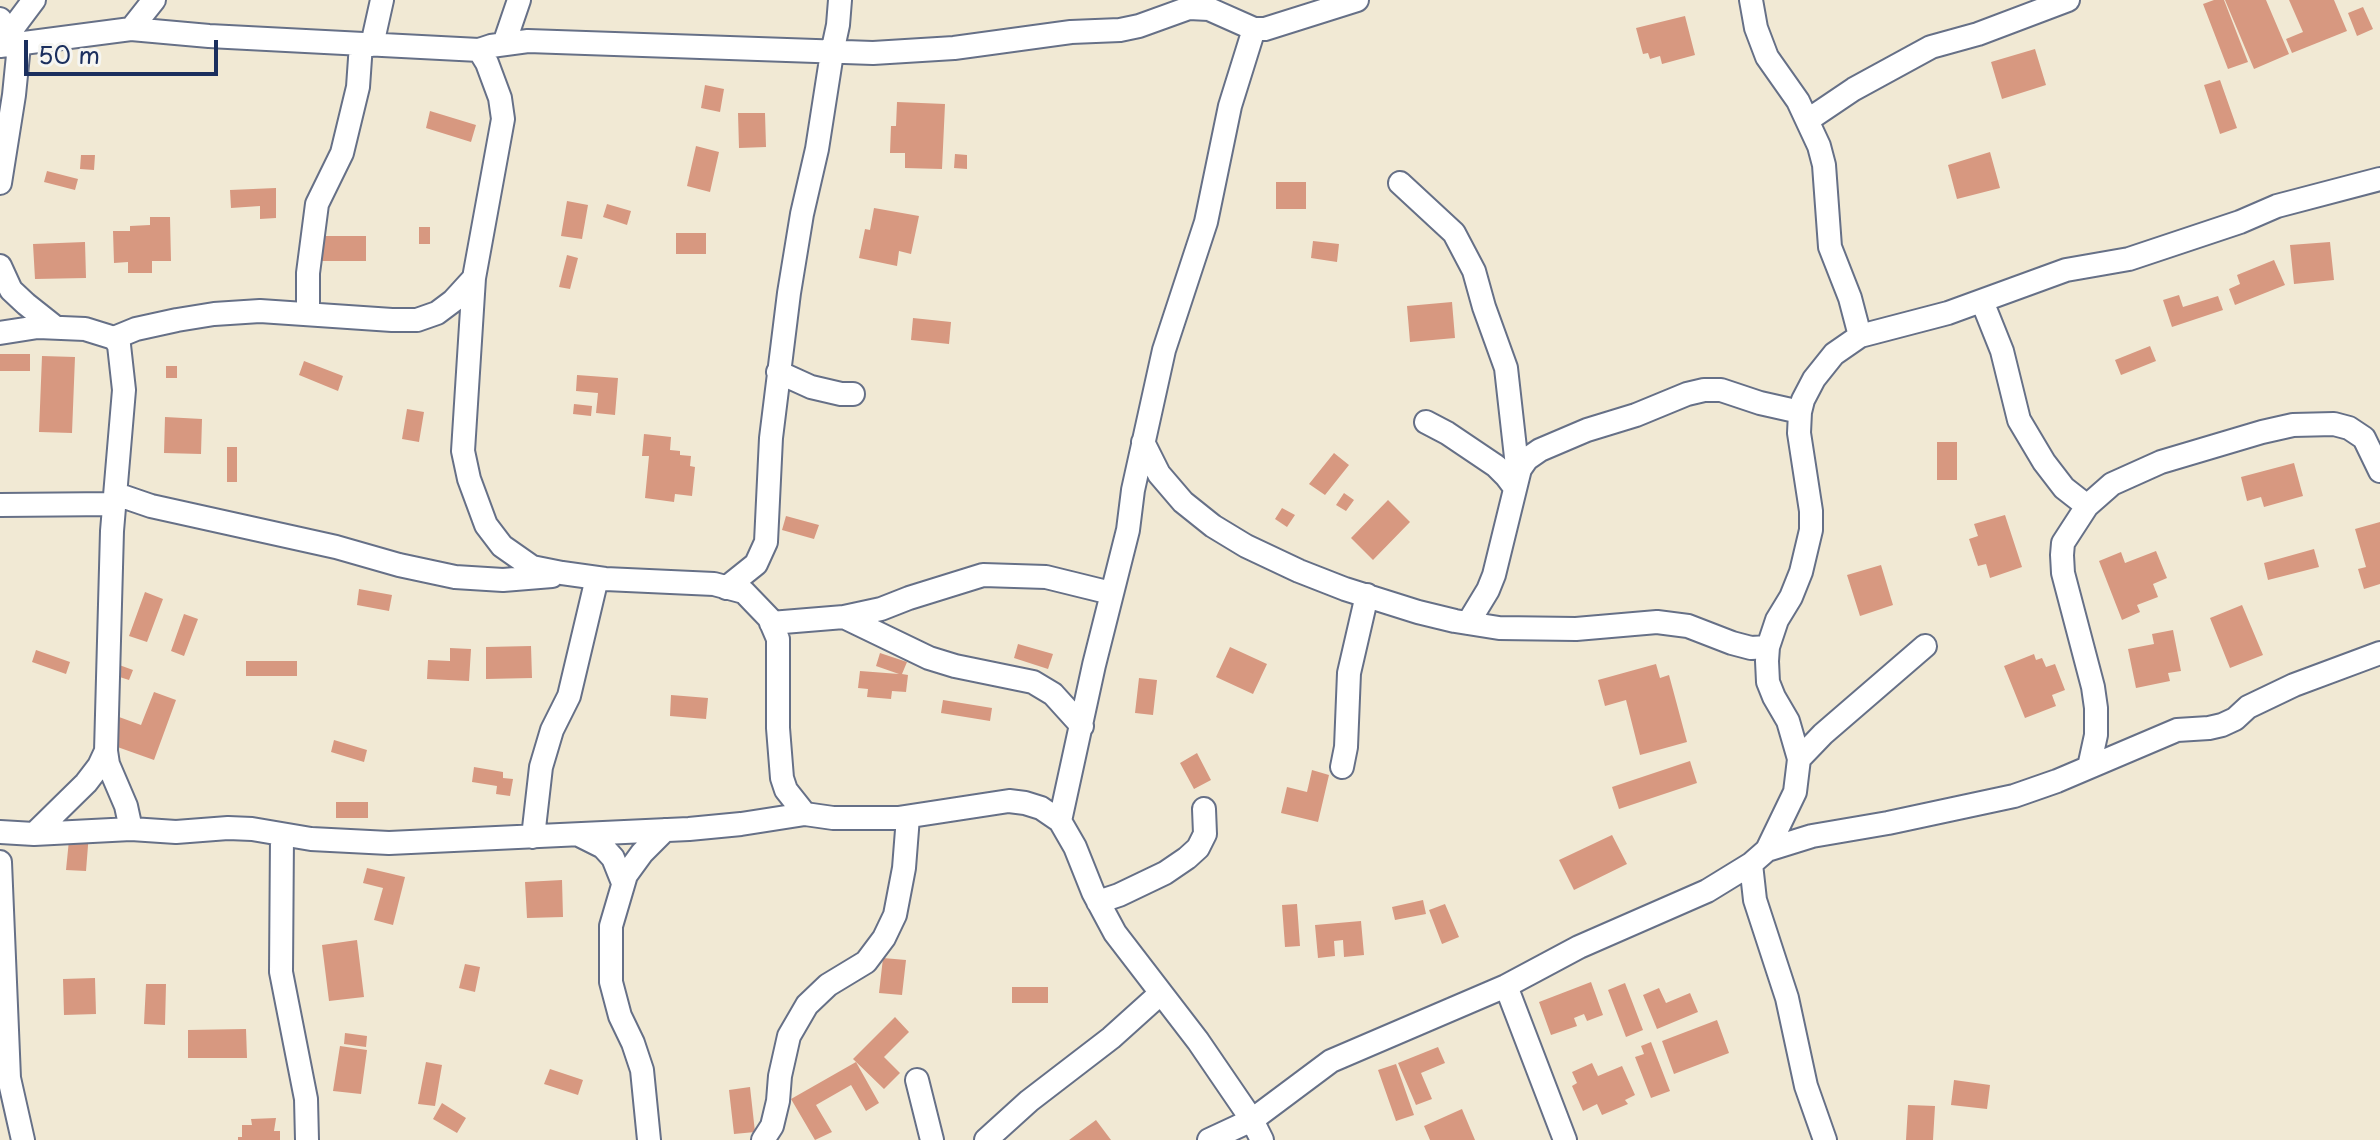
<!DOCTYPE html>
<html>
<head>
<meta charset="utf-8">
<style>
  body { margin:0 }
  #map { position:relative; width:2380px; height:1140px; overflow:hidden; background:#f1e9d4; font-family:"Playpen Sans",sans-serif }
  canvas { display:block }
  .scale { position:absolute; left:24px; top:40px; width:194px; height:36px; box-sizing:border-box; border:4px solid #1b2f5e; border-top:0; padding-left:10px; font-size:24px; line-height:28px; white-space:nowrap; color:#1b2f5e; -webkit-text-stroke:6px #f6f6f2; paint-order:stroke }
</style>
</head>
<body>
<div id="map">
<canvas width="2380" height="1140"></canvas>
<div class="scale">50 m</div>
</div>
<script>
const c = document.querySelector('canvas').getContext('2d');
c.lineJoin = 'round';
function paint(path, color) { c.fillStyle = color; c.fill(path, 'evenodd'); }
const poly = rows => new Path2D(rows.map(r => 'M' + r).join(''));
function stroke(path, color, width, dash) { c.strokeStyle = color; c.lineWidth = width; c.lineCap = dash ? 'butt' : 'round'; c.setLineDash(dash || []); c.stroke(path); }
paint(poly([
  [2214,0,2224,0,2248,62,2228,69,2203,4],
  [2225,0,2266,0,2289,54,2254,69],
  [2289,0,2334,0,2347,31,2292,53,2286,39,2303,32],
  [2363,7,2373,29,2357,36,2348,13],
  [1685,16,1695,55,1662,64,1660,56,1650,59,1648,53,1643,54,1636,28],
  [2035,49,2046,85,2002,99,1991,62],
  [2220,80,2237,128,2220,134,2204,85],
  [705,85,724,89,720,112,701,108],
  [897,102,945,104,942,169,905,168,905,153,890,153,891,126,896,126],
  [430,111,476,125,471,142,426,128],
  [738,113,765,113,766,147,739,148],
  [696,146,719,152,710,192,687,186],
  [1990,152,2000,188,1957,199,1948,165],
  [955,154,967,155,967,169,954,168],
  [81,155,95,155,94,170,80,169],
  [47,171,78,179,75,190,44,182],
  [1276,182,1306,182,1306,209,1276,209],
  [276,188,276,218,260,219,260,206,231,208,230,190],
  [567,201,588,205,582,239,561,236],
  [607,204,631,211,627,225,603,217],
  [874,208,919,216,911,254,899,251,897,266,859,258,865,229,870,230],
  [150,217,170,217,171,261,152,261,152,273,128,273,128,262,114,263,113,231,130,231,130,226,150,225],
  [419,227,430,227,430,244,419,244],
  [676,233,706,233,706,254,676,254],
  [319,236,366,236,366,261,319,261],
  [1313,241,1339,244,1337,262,1311,258],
  [85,242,86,278,35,279,33,244],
  [2330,242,2334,280,2294,284,2290,245],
  [567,255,578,258,570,289,559,287],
  [2274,260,2285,285,2235,305,2229,289,2240,284,2237,275],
  [2179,295,2183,307,2218,296,2223,310,2172,327,2163,300],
  [1452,302,1455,338,1410,342,1407,306],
  [913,318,951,322,949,344,911,340],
  [2150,346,2156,361,2121,375,2115,360],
  [0,354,30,354,30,371,0,371],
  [42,356,75,357,72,433,39,432],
  [304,361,343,376,338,391,299,375],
  [166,366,177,366,177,378,166,378],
  [577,375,618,378,615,415,596,413,598,393,576,391],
  [574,404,592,406,591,416,573,414],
  [407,409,424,412,419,442,402,439],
  [165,417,202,419,201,454,164,453],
  [644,434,671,437,670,450,680,451,680,455,691,456,690,466,695,467,692,496,675,494,674,502,645,498,649,456,642,456],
  [1937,442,1957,442,1957,480,1937,480],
  [227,447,237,447,237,482,227,482],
  [1334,453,1349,465,1325,495,1309,484],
  [2294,463,2303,496,2264,507,2261,497,2247,501,2241,477],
  [1344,493,1354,500,1346,511,1336,505],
  [1388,500,1410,522,1373,560,1351,538],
  [1282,508,1295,515,1287,527,1275,519],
  [2005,515,2022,567,1990,578,1986,564,1978,566,1969,539,1978,536,1974,524],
  [786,516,819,525,814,539,782,530],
  [2380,522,2380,584,2364,589,2358,569,2366,567,2355,529],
  [2314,549,2319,567,2268,580,2264,563],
  [2156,551,2167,578,2153,584,2158,597,2137,605,2140,612,2122,620,2099,561,2121,552,2125,563],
  [1881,565,1893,605,1860,616,1847,575],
  [359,589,392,595,389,611,357,605],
  [145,592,163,599,147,642,129,636],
  [2242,605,2263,655,2230,668,2210,618],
  [184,614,198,619,184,656,171,651],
  [2173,630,2181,671,2168,673,2170,681,2136,688,2128,649,2154,644,2152,634],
  [1018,644,1053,654,1048,669,1014,658],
  [531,646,532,678,486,679,486,647],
  [1230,647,1267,664,1253,694,1216,677],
  [450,648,471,649,469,681,427,679,428,660,450,661],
  [36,650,70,662,66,674,32,662],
  [880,653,907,662,902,674,908,675,906,692,892,691,891,699,867,697,868,689,858,688,860,671,899,674,876,666],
  [2034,654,2036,660,2042,658,2046,667,2055,664,2065,690,2052,695,2056,706,2025,718,2004,666],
  [246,661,297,661,297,676,246,676],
  [111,662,133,670,129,680,107,673],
  [1656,664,1660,678,1669,675,1687,742,1640,755,1626,700,1605,706,1598,680],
  [1139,678,1157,680,1153,715,1135,713],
  [154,692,176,700,154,760,109,744,119,717,141,725],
  [671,695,708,698,706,719,670,716],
  [943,700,992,708,990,721,941,713],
  [334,740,367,750,364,762,331,752],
  [1197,753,1211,780,1194,789,1180,763],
  [1690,761,1697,783,1619,809,1612,787],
  [474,767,503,772,503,778,513,779,510,796,496,794,497,786,472,782],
  [1312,770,1329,775,1318,822,1281,813,1287,787,1307,792],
  [336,802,368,802,368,818,336,818],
  [70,830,89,833,86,871,66,870],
  [1612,835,1627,864,1574,890,1559,860],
  [367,868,405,877,393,925,374,920,383,888,363,883],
  [562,880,563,917,527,918,525,882],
  [1423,900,1426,914,1395,920,1392,907],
  [1297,904,1300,946,1285,947,1282,905],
  [1445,904,1459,937,1442,944,1429,910],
  [1361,921,1364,955,1344,957,1343,940,1334,941,1335,956,1318,958,1315,925],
  [357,940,364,997,329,1001,322,945],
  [883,958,906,960,902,995,879,993],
  [465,964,480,967,475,992,459,988],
  [95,978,96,1014,64,1015,63,979],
  [1591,982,1603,1015,1587,1021,1584,1014,1574,1018,1577,1026,1551,1035,1539,1002],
  [1625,983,1643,1030,1626,1037,1608,990],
  [146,984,166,984,165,1025,144,1024],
  [1012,987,1048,987,1048,1003,1012,1003],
  [1659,988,1666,1003,1690,993,1698,1012,1657,1029,1643,995],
  [895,1017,909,1032,884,1057,900,1073,884,1089,853,1059],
  [1717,1020,1729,1053,1674,1074,1662,1041],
  [246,1029,247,1058,188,1058,188,1030],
  [345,1033,367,1036,366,1047,344,1044],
  [1651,1042,1670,1091,1651,1098,1635,1057,1644,1054,1641,1046],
  [340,1046,367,1050,361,1094,333,1091],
  [1438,1047,1445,1063,1421,1073,1432,1099,1416,1105,1398,1063],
  [426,1062,442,1065,435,1106,418,1104],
  [856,1062,879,1103,866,1111,851,1085,816,1105,832,1132,815,1140,791,1099],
  [1592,1063,1598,1076,1622,1066,1635,1095,1625,1100,1628,1104,1602,1115,1597,1104,1583,1111,1572,1086,1577,1083,1572,1072],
  [1396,1064,1414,1115,1396,1121,1378,1070],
  [550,1069,583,1080,578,1095,544,1084],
  [1954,1080,1990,1085,1987,1109,1951,1105],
  [750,1087,755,1132,734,1134,729,1090],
  [442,1103,466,1118,457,1133,433,1119],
  [1908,1105,1935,1106,1933,1140,1906,1140],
  [1462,1109,1475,1140,1430,1140,1424,1126],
  [276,1118,274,1131,280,1131,280,1140,238,1140,238,1137,242,1137,242,1125,252,1125,251,1119],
  [1096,1120,1111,1140,1069,1140]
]), '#d79880');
const street = poly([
  [1751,0,1756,28,1767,57,1798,101,1819,146,1824,165,1830,247,1850,298,1860,336],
  [0,19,19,45,14,95,0,183],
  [131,29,154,0],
  [10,32,34,0],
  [504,44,519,0],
  [372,45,382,0],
  [0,46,131,29,209,36,479,50,491,46,528,41,873,53,954,48,1071,32,1120,30,1139,26,1189,8,1209,9,1254,29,1265,29,1357,0],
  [479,50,487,63,500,98,503,119,474,278,463,451,469,479,486,525,502,546,532,567,562,573,605,579,714,584,744,592,769,618,778,639,778,728,782,778,786,790,805,814,833,818,898,818,1009,801,1025,803,1041,808,1060,821,1075,847,1093,892,1115,933,1198,1041,1252,1120,1262,1140],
  [1808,120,1854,89,1931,47,1978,34,2068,0],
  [1400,183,1454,233,1474,271,1484,307,1506,368,1518,475],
  [0,266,11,290,26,304,55,327],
  [1982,301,2002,351,2019,420,2044,462,2064,488,2087,506],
  [308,313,308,273,317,204,342,153,358,87,361,44],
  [0,333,38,327,85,329,114,338,119,345,124,390,112,531,106,751,108,764,126,806,131,829],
  [114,338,136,329,177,320,214,314,260,311,392,320,417,320,437,313,453,301,474,278],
  [778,372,811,387,841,394,853,394],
  [1426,422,1447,433,1496,466,1506,476,1515,488],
  [1143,442,1159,474,1183,502,1213,526,1246,546,1299,571,1345,589,1418,612,1455,621,1499,628,1576,629,1657,622,1688,626,1732,643,1751,648,1768,647],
  [116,494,151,506,336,547,399,565,455,577,503,580,552,576],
  [0,505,115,504],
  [726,588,756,564,766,542,771,438,789,293,802,214,817,149,832,53,838,25,840,0],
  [844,617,929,658,955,666,1033,682,1053,694,1082,726],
  [771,623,844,617,881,609,909,598,983,575,1046,577,1111,593],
  [1468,623,1488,590,1494,575,1520,469,1527,459,1540,450,1587,430,1636,415,1687,394,1704,390,1721,390,1760,403,1800,412],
  [1799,759,1823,734,1925,646],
  [1342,767,1346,747,1349,673,1367,595],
  [2089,767,2096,735,2096,708,2093,687,2063,573,2062,555,2063,543,2087,506,2112,484,2161,462,2262,432,2293,425,2334,424,2349,428,2364,438,2380,471],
  [1060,821,1094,665,1128,530,1133,490,1164,350,1206,222,1230,106,1254,29],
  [0,832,34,834,131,829,176,832,228,828,252,829,311,839,389,843,689,829,741,824,805,814],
  [34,834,86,783,99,766,106,751],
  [579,835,603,847,613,858,623,883],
  [282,836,281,972,306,1099,307,1140],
  [533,837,541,767,552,730,569,696,597,578],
  [1767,850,1795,792,1799,759,1788,721,1774,697,1768,682,1767,661,1768,647,1777,620,1791,597,1801,572,1811,530,1811,511,1799,433,1800,412,1803,400,1814,379,1834,354,1860,336,1948,313,2066,270,2129,259,2240,222,2277,206,2380,179],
  [0,862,9,1078,23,1140],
  [1751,864,1755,900,1787,998,1806,1086,1825,1140],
  [1098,902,1119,895,1165,873,1187,858,1198,848,1205,834,1204,809],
  [1506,986,1565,1140],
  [917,1080,932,1140],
  [649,1140,642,1070,633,1043,620,1016,611,982,611,926,626,875,642,853,665,830],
  [763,1140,772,1126,778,1101,780,1076,789,1036,807,1005,828,985,866,962,884,938,895,915,904,868,908,817],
  [986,1140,1029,1101,1111,1038,1161,993],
  [1209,1140,1252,1120,1331,1061,1506,986,1579,947,1707,891,1751,864,1767,850,1812,836,1888,823,2014,796,2057,781,2177,730,2209,728,2222,725,2235,719,2248,707,2294,685,2380,653]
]);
stroke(street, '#667087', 26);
stroke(street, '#fff', 22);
</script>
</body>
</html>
